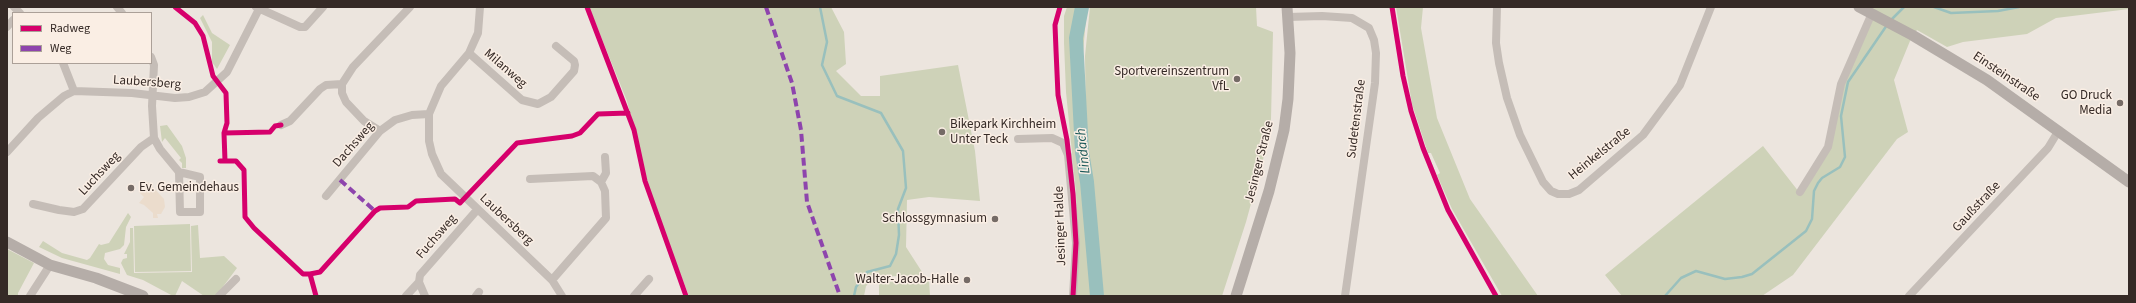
<!DOCTYPE html>
<html>
<head>
<meta charset="utf-8">
<style>
  body { margin:0 }
  #map { position:relative; width:2136px; height:303px; overflow:hidden; background:#ece5de; font-family:"Source Sans 3",sans-serif }
  canvas { display:block }
  .frame { position:absolute; inset:0; border:8px solid #352a26; pointer-events:none }
  .legend { position:absolute; left:12px; top:12px; width:140px; height:52px; box-sizing:border-box; background:#faeee4; border:1px solid #aba098; margin:0; padding:5px 7px; list-style:none; font-size:12px; color:#352a26 }
  .legend li { display:flex; align-items:center; gap:8px; height:20px }
  .legend b { width:20px; border:1px solid #aba098 }
</style>
</head>
<body>
<div id="map">
<canvas width="2136" height="303"></canvas>
<div class="frame"></div>
<ul class="legend">
<li><b style="height:5px;background:#d6006c"></b>Radweg</li>
<li><b style="height:5px;background:#8e44ad"></b>Weg</li>
</ul>
</div>
<script>
const c = document.querySelector('canvas').getContext('2d');
c.lineJoin = 'round';
function paint(path, color) { c.fillStyle = color; c.fill(path, 'evenodd'); }
const poly = rows => new Path2D(rows.map(r => 'M' + r).join(''));
function stroke(path, color, width, dash) { c.strokeStyle = color; c.lineWidth = width; c.lineCap = dash ? 'butt' : 'round'; c.setLineDash(dash || []); c.stroke(path); }
function write(font, color, halo, rows, align = 'center') {
  c.font = font + ' "Source Sans 3",sans-serif'; c.lineWidth = 3; c.setLineDash([]); c.textBaseline = 'middle'; c.strokeStyle = halo; c.fillStyle = color; for (const [text, x, y, turn = 0] of rows) {
    c.save(); c.translate(x, y); c.rotate((+turn || 0) * Math.PI / 180); c.textAlign = isNaN(turn) ? turn : align; if (halo) c.strokeText(text, 0, 0); c.fillText(text, 0, 0); c.restore();
  }
}
paint(poly([
  [589,7,831,7,844,32,846,64,836,71,861,96,880,96,880,76,958,65,975,151,980,201,929,197,907,200,906,247,924,275,875,277,866,286,864,296,689,296,658,217,647,181,627,101],
  [1067,7,1087,7,1082,64,1083,122,1101,296,1076,296,1078,243,1076,193,1066,92,1064,43,1064,16],
  [1090,7,1256,7,1257,26,1273,32,1271,119,1267,145,1246,222,1222,296,1102,296,1086,123,1085,56],
  [1396,7,1423,7,1421,28,1437,118,1470,199,1538,296,1502,296,1452,209,1437,175,1440,173,1431,153,1428,153,1412,104],
  [1873,7,2129,7,2129,9,2056,18,2027,34,1963,42,1947,47,1917,30,1910,41,1894,80,1908,132,1897,139,1793,275,1762,296,1622,296,1605,275,1763,146,1799,192,1828,147,1835,104],
  [203,15,212,33,230,45,217,69,212,62,212,42,200,18],
  [167,125,182,146,186,158,186,168,182,168,182,163,179,160,181,158,165,138,162,142,160,126],
  [128,213,131,217,126,227,124,245,120,249,105,253,104,259,108,265,120,268,120,274,62,258,39,247,43,241,62,253,87,260,90,258,99,244,101,245,109,243],
  [190,224,191,271,135,272,134,226],
  [198,225,200,258,224,256,237,268,216,296,204,296,182,281,175,296,173,296,143,280,127,275,121,263,123,259,127,258,127,254,124,254,130,242,130,228,133,228,134,273,192,272,191,226],
  [7,249,34,263,18,293,18,296,7,296],
  [929,280,930,296,879,296,879,282]
]), '#ced2b8');
paint(poly([
  [148,182,164,199,165,207,161,214,157,214,158,218,153,218,153,213,144,205,139,203,144,197,139,192]
]), '#ebdccc');
stroke(poly([
  [820,7,827,42,822,65,837,96,881,113,903,151,906,188,898,209,899,235,896,254,890,266,867,272,856,287,854,296],
  [1934,7,1951,13,1998,11,2019,7],
  [1890,21,1904,7],
  [1665,296,1681,278,1696,271,1725,279,1742,277,1752,274,1806,231,1812,219,1814,191,1818,183,1822,178,1840,167,1845,157,1841,116,1848,82,1887,25]
]), '#99c0bd', 2.5);
stroke(poly([
  [1082,7,1076,38,1082,152,1087,182,1097,296]
]), '#99c0bd', 14);
stroke(poly([
  [14,7,20,13],
  [117,7,122,13],
  [256,7,300,27,305,27,323,7],
  [480,7,478,33,473,44,469,53,441,86,429,114,429,141,432,154,441,174,552,280,562,296],
  [1497,7,1496,43,1499,63,1507,98,1520,135,1543,182,1551,191,1558,194,1569,194,1579,190,1643,135,1680,85,1711,7],
  [1288,17,1322,16,1352,18,1369,28,1374,40,1376,53,1375,83,1345,296],
  [7,27,13,20],
  [469,53,522,100,538,104,551,97,574,71,575,65,574,61,556,46],
  [151,57,154,65,152,106,154,138,160,149,179,172,180,212,200,212,200,177,179,172],
  [63,63,74,91],
  [281,125,290,121,320,89,326,85,342,84],
  [380,131,364,121,346,102,342,93,342,84,353,67,410,7],
  [1018,139,1052,138,1063,143,1068,155,1076,243,1073,296],
  [7,152,38,118,64,96,74,91,132,93,175,98,189,97,205,92,227,72,260,7],
  [530,179,593,176,601,182,605,191,606,218,552,280],
  [601,182,606,173,605,157],
  [1800,192,1828,147,1841,84,1872,13],
  [326,196,380,131,395,120,412,115,429,114],
  [33,204,59,210,74,212,83,209,141,147,154,138],
  [30,296,50,265],
  [219,296,236,279],
  [406,296,419,282],
  [425,296,419,282,420,275,477,210],
  [476,296,479,292],
  [634,296,649,279],
  [1909,296,2048,148,2059,130]
]), '#c5bdb7', 8);
stroke(poly([
  [1859,7,1912,35,1987,80,2129,182],
  [7,242,50,265,96,278,143,296],
  [1236,296,1269,191,1284,130,1288,99,1290,53,1287,7]
]), '#b5ada8', 11);
stroke(poly([
  [766,7,792,83,801,130,807,202,840,296],
  [340,180,375,211]
]), '#8e44ad', 4, [8, 4]);
stroke(poly([
  [175,7,195,23,203,36,213,76,226,93,227,123,224,133,225,161],
  [587,7,634,130,645,181,686,296],
  [1060,7,1055,25,1056,50,1058,95,1067,140,1073,194,1076,243,1073,296],
  [1392,7,1403,76,1411,111,1423,148,1448,210,1496,296],
  [224,133,270,132,275,126,281,125],
  [220,161,236,161,244,170,245,217,254,228,303,274,310,274,316,296],
  [310,274,320,272,375,211,380,208,408,207,416,201,455,199,460,203,517,143,572,136,580,133,598,114,628,113]
]), '#d6006c', 5);
for (const [x, y, r, color] of [
  [1237,79,4,"#756b66"],
  [2120,103,4,"#756b66"],
  [942,132,4,"#756b66"],
  [131,188,4,"#756b66"],
  [995,219,4,"#756b66"],
  [967,280,4,"#756b66"]
]) { const dot = new Path2D(); dot.arc(x, y, r, 0, 2 * Math.PI); c.fillStyle = color; c.fill(dot); stroke(dot, '#faeee4', 1.5); }
write('13px', '#352a26', '#faeee4', [
  ["Milanweg",505,69,41],
  ["Einsteinstraße",2006,77,34],
  ["Laubersberg",147,83,4],
  ["Sudetenstraße",1357,119,-83],
  ["Dachsweg",354,145,-49],
  ["Heinkelstraße",1600,154,-39],
  ["Jesinger Straße",1260,162,-76],
  ["Luchsweg",100,174,-47],
  ["Gaußstraße",1977,207,-47],
  ["Laubersberg",506,220,43],
  ["Jesinger Halde",1061,226,-92],
  ["Fuchsweg",437,237,-49]
]);
write('13px', '#352a26', '#faeee4', [
  ["Sportvereinszentrum",1229,72],
  ["VfL",1229,87],
  ["GO Druck",2112,96],
  ["Media",2112,111],
  ["Bikepark Kirchheim",950,125,"left"],
  ["Unter Teck",950,140,"left"],
  ["Ev. Gemeindehaus",139,188,"left"],
  ["Schlossgymnasium",987,219],
  ["Walter-Jacob-Halle",959,280]
], 'right');
write('italic 14px', '#1a5858', '#faeee4', [
  ["Lindach",1084,151,-96]
]);
</script>
</body>
</html>
